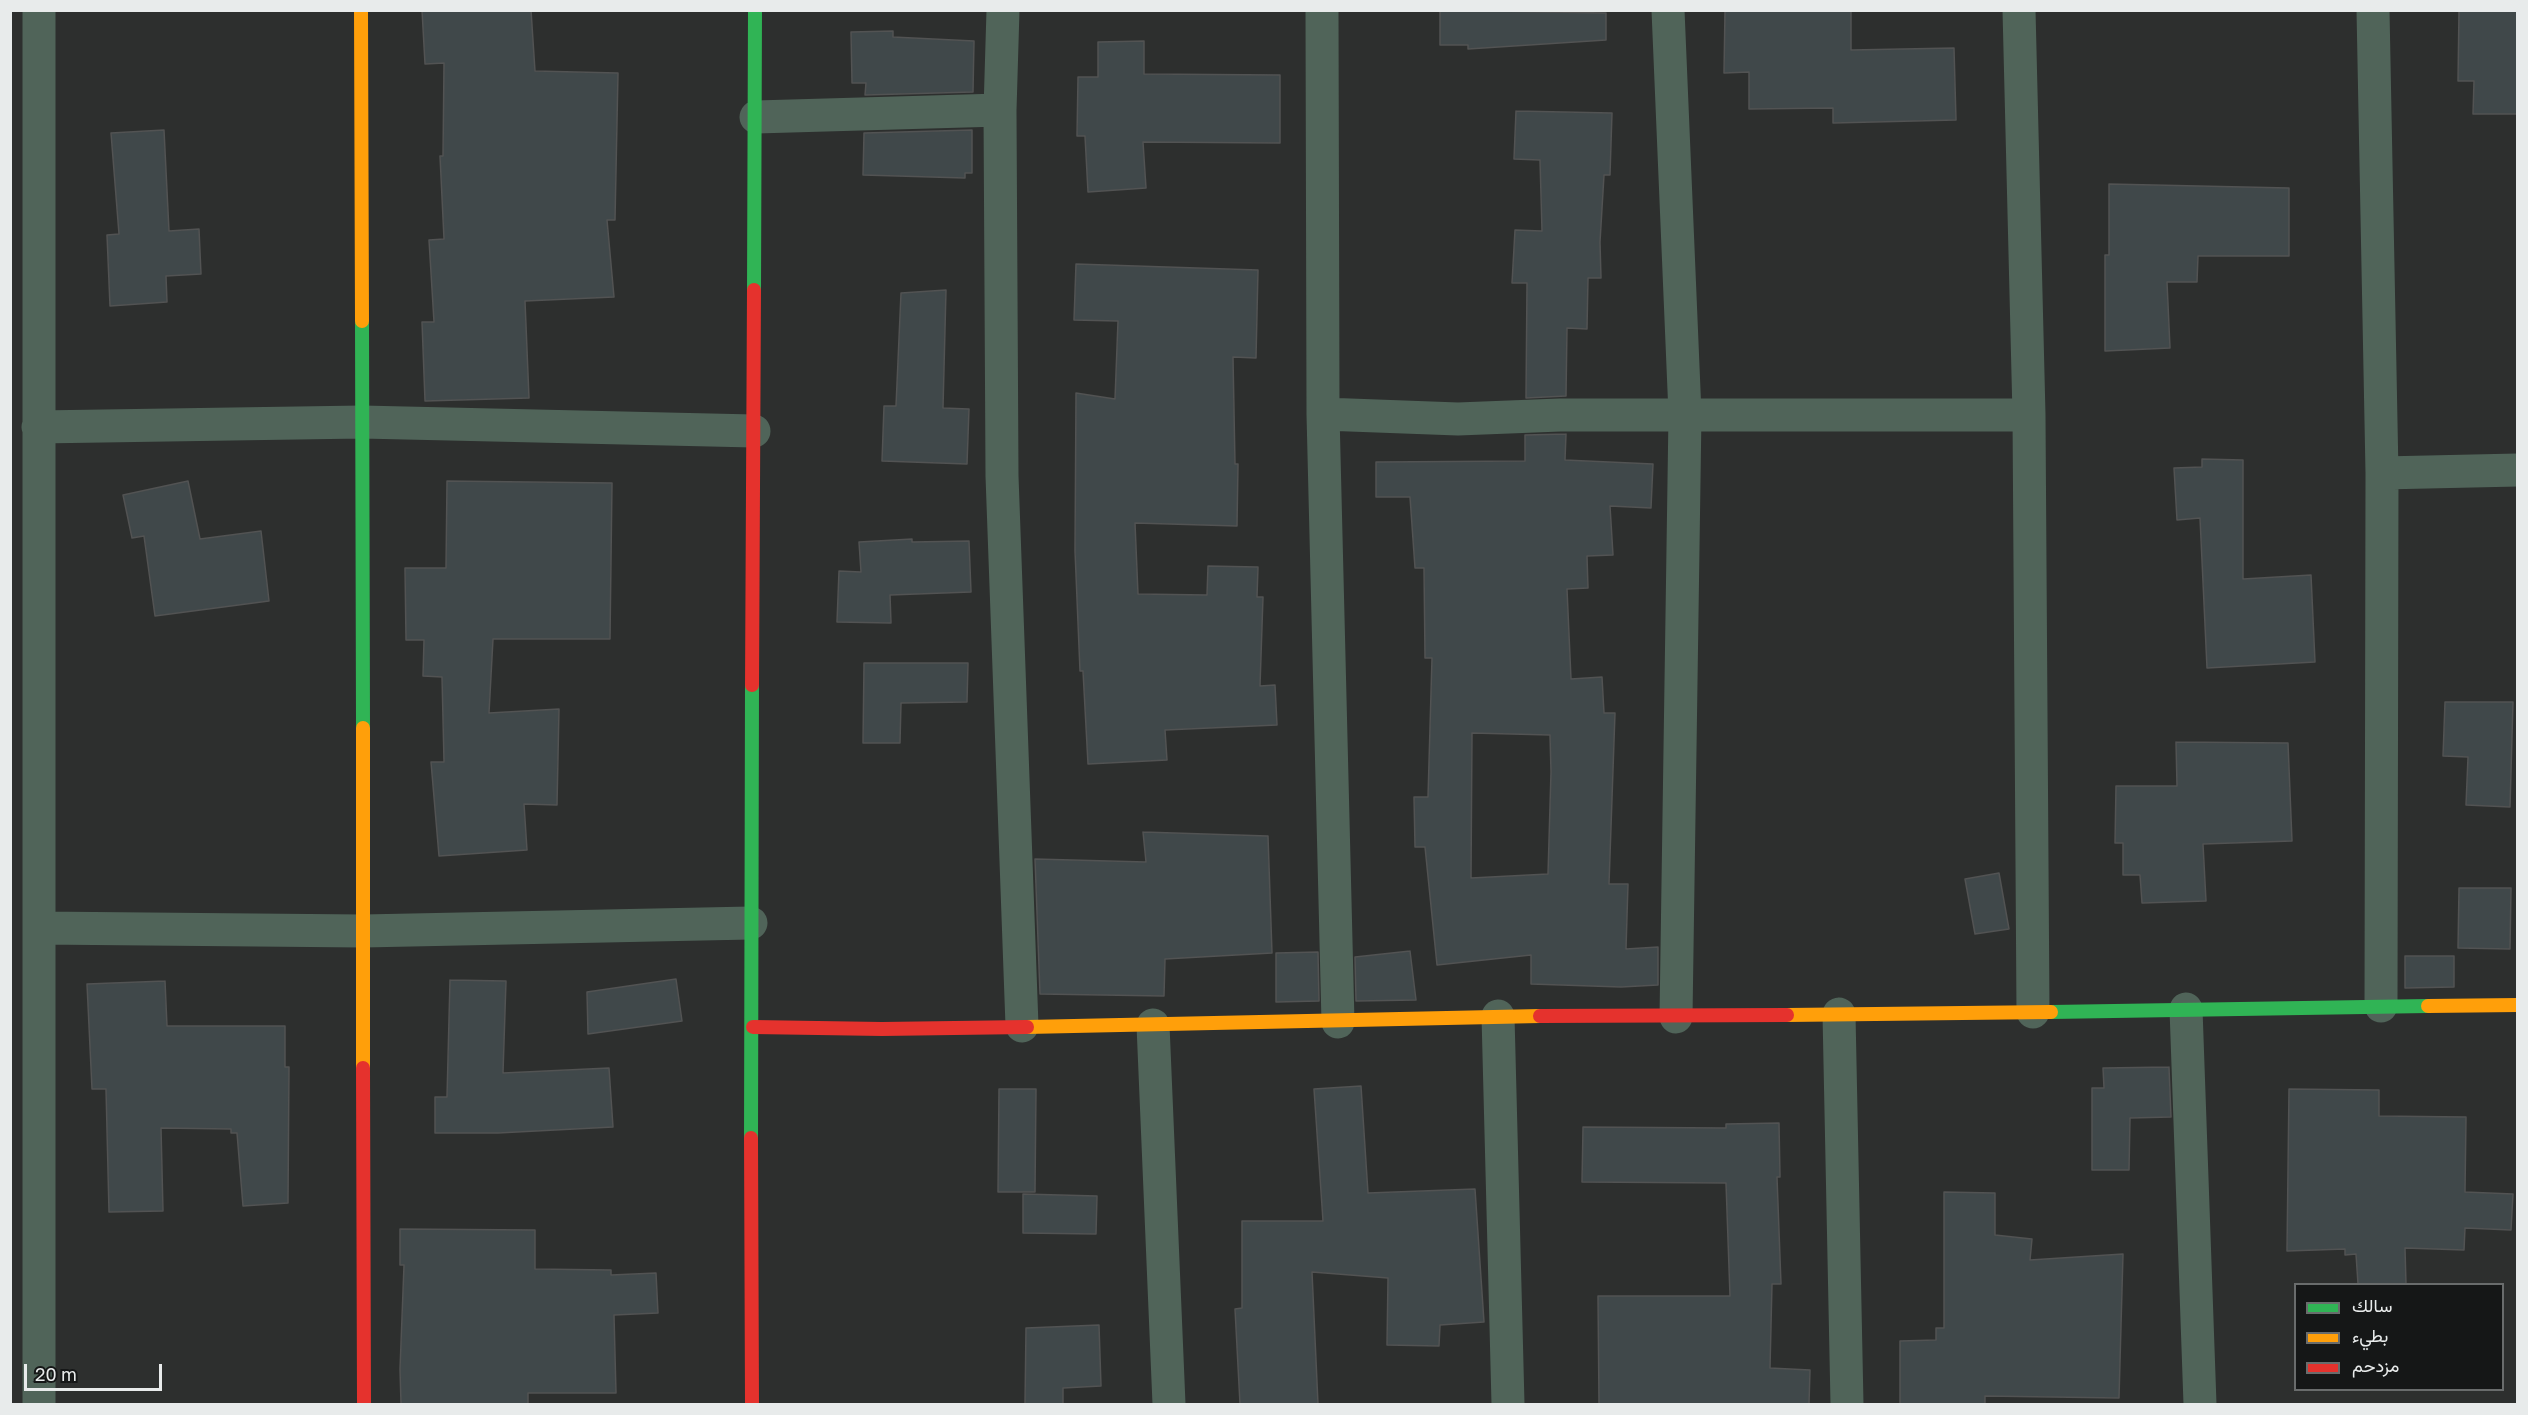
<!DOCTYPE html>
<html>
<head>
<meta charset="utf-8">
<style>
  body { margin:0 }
  #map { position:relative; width:2528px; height:1415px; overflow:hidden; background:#2d2f2e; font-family:"Golos Text",Vazirmatn,sans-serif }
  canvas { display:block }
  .frame { position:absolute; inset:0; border:12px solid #e8ebeb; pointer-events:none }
  .legend { position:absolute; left:2294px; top:1283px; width:210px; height:108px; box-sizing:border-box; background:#151717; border:2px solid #696c6c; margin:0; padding:8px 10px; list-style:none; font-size:18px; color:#e8ebeb }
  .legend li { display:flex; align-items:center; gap:12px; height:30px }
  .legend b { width:30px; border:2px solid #696c6c }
  .scale { position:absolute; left:24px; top:1364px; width:138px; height:27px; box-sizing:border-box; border:3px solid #e8ebeb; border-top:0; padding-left:8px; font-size:18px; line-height:21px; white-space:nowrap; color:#e8ebeb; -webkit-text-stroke:4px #151717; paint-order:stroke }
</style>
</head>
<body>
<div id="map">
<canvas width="2528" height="1415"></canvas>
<div class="frame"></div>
<ul class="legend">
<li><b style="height:8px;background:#30b455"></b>سالك</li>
<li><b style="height:8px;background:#ff9f0a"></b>بطيء</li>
<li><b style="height:8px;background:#e5322d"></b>مزدحم</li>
</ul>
<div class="scale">20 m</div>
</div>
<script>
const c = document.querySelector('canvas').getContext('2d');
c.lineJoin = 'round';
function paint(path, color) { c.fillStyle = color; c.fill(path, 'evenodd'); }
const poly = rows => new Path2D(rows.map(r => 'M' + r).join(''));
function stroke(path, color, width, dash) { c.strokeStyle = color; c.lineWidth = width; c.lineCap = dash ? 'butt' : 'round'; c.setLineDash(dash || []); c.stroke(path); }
const building = poly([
  [422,10,531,10,535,71,618,73,615,220,607,220,614,297,525,301,529,398,425,401,422,322,434,322,429,240,444,239,440,156,443,156,444,63,425,64,422,10],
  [1440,10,1606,13,1606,40,1468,49,1468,45,1440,45,1440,10],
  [1725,10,1851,10,1851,50,1954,48,1956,120,1833,123,1833,108,1749,109,1749,72,1724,73,1725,10],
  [2459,10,2517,10,2517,114,2473,114,2474,81,2458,81,2459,10],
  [893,31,893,37,974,41,973,92,865,95,866,83,852,83,851,32,893,31],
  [1144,41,1144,74,1280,75,1280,143,1143,142,1146,188,1088,192,1085,136,1077,136,1078,77,1098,77,1098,42,1144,41],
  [1516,111,1612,113,1610,175,1604,175,1600,242,1601,278,1588,278,1587,329,1567,328,1566,396,1526,398,1527,283,1512,283,1515,230,1542,231,1540,160,1514,159,1516,111],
  [164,130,169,231,199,229,201,274,166,276,167,302,110,306,107,235,119,234,111,133,164,130],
  [972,130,972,173,965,173,965,178,863,175,864,133,972,130],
  [2109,184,2289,188,2289,256,2198,256,2197,282,2167,282,2170,348,2105,351,2105,255,2109,255,2109,184],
  [1076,264,1258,270,1256,358,1233,357,1235,464,1238,464,1237,526,1135,523,1138,594,1207,595,1208,566,1258,567,1257,597,1263,597,1260,686,1275,685,1277,725,1165,730,1167,760,1088,764,1083,671,1080,671,1075,551,1076,393,1115,399,1118,321,1074,320,1076,264],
  [946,290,943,408,969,409,967,464,882,461,884,406,896,406,901,293,946,290],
  [1566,434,1565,460,1653,464,1651,508,1610,506,1613,555,1587,556,1588,588,1567,589,1571,679,1602,677,1604,713,1615,713,1609,884,1628,884,1626,949,1658,947,1658,985,1621,987,1531,984,1531,955,1437,965,1425,847,1415,847,1414,797,1428,797,1432,658,1425,658,1424,568,1415,568,1410,497,1376,497,1376,462,1525,461,1525,435,1566,434],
  [1472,733,1550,735,1551,772,1548,874,1471,878,1472,733],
  [2202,459,2243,460,2243,579,2311,575,2315,662,2207,668,2200,518,2177,520,2174,468,2202,467,2202,459],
  [188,481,200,539,261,531,269,601,155,616,144,536,132,538,123,495,188,481],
  [447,481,612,483,610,639,493,639,489,713,559,709,557,805,524,804,527,850,439,856,431,762,444,762,442,677,423,676,424,640,406,640,405,568,446,568,447,481],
  [912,539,912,542,969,541,971,592,890,595,891,623,837,622,839,571,861,572,859,542,912,539],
  [864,663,968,663,967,702,901,703,900,743,863,743,864,663],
  [2445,702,2513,702,2510,807,2466,805,2468,757,2443,756,2445,702],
  [2176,742,2288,743,2292,841,2203,844,2206,901,2142,903,2140,875,2123,875,2123,843,2115,843,2116,786,2177,786,2176,742],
  [1143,832,1268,836,1272,953,1165,959,1164,996,1040,994,1035,859,1146,862,1143,832],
  [1999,873,2009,929,1975,934,1965,879,1999,873],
  [2459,888,2511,888,2510,949,2458,948,2459,888],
  [1410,951,1416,1000,1356,1001,1355,957,1410,951],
  [1318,952,1319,1001,1276,1002,1276,953,1318,952],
  [2405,956,2454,956,2454,987,2405,988,2405,956],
  [676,979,682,1021,588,1034,587,992,676,979],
  [450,980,506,981,503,1073,609,1068,613,1127,498,1133,435,1133,435,1097,447,1097,450,980],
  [165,981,167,1026,285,1026,285,1067,289,1067,288,1203,243,1206,237,1133,231,1133,231,1129,161,1128,163,1211,109,1212,106,1089,92,1089,87,984,165,981],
  [2169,1067,2171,1117,2130,1118,2129,1170,2092,1170,2092,1088,2104,1088,2103,1068,2169,1067],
  [1361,1086,1368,1193,1475,1189,1484,1322,1440,1325,1439,1346,1387,1345,1388,1278,1312,1272,1318,1404,1240,1404,1235,1309,1242,1308,1242,1221,1323,1221,1314,1089,1361,1086],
  [999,1089,1036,1089,1035,1192,998,1192,999,1089],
  [2289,1089,2379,1090,2379,1116,2466,1117,2465,1192,2513,1194,2511,1230,2465,1228,2464,1250,2405,1248,2406,1284,2358,1284,2356,1254,2345,1255,2345,1249,2287,1251,2289,1089],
  [1779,1123,1780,1177,1777,1177,1781,1284,1772,1284,1770,1368,1810,1370,1809,1404,1599,1404,1598,1296,1730,1296,1726,1183,1582,1182,1583,1127,1726,1128,1726,1124,1779,1123],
  [1944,1192,1995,1193,1995,1235,2032,1239,2030,1260,2123,1254,2119,1398,1985,1396,1985,1404,1900,1404,1900,1341,1936,1340,1936,1328,1944,1328,1944,1192],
  [1023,1194,1097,1196,1096,1234,1023,1233,1023,1194],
  [400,1229,535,1230,535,1269,611,1270,611,1275,656,1273,658,1313,614,1315,616,1393,528,1393,528,1404,401,1404,400,1369,404,1265,400,1265,400,1229],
  [1099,1325,1101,1386,1063,1388,1063,1404,1025,1404,1026,1328,1099,1325]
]);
paint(building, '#40484a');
stroke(building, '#525353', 1.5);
stroke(poly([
  [39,10,39,1404],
  [1003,10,1000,110,1002,476,1022,1026],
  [1322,10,1323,414,1338,1022],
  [1668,10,1685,414,1676,1017],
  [2019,10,2029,415,2033,1012],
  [2373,10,2382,473,2381,1006],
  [756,117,1000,110],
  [1323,414,1458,419,1560,415,2029,415],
  [38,427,362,422,754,431],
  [2382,473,2518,470],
  [40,928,363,931,751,923],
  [2186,1009,2200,1404],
  [1839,1014,1847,1404],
  [1498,1016,1508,1404],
  [1153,1025,1169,1404]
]), '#506459', 33);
stroke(poly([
  [754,290,755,10],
  [362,321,363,728],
  [2051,1012,2428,1006],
  [751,1138,752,685]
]), '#30b455', 14);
stroke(poly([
  [361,10,362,321],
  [363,728,363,1068],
  [2428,1006,2518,1005],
  [1787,1015,2051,1012],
  [1027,1027,1540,1016]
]), '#ff9f0a', 14);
stroke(poly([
  [752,685,754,290],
  [1540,1016,1787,1015],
  [753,1027,882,1029,1027,1027],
  [363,1068,364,1404],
  [751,1138,752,1404]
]), '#e5322d', 14);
</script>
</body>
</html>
